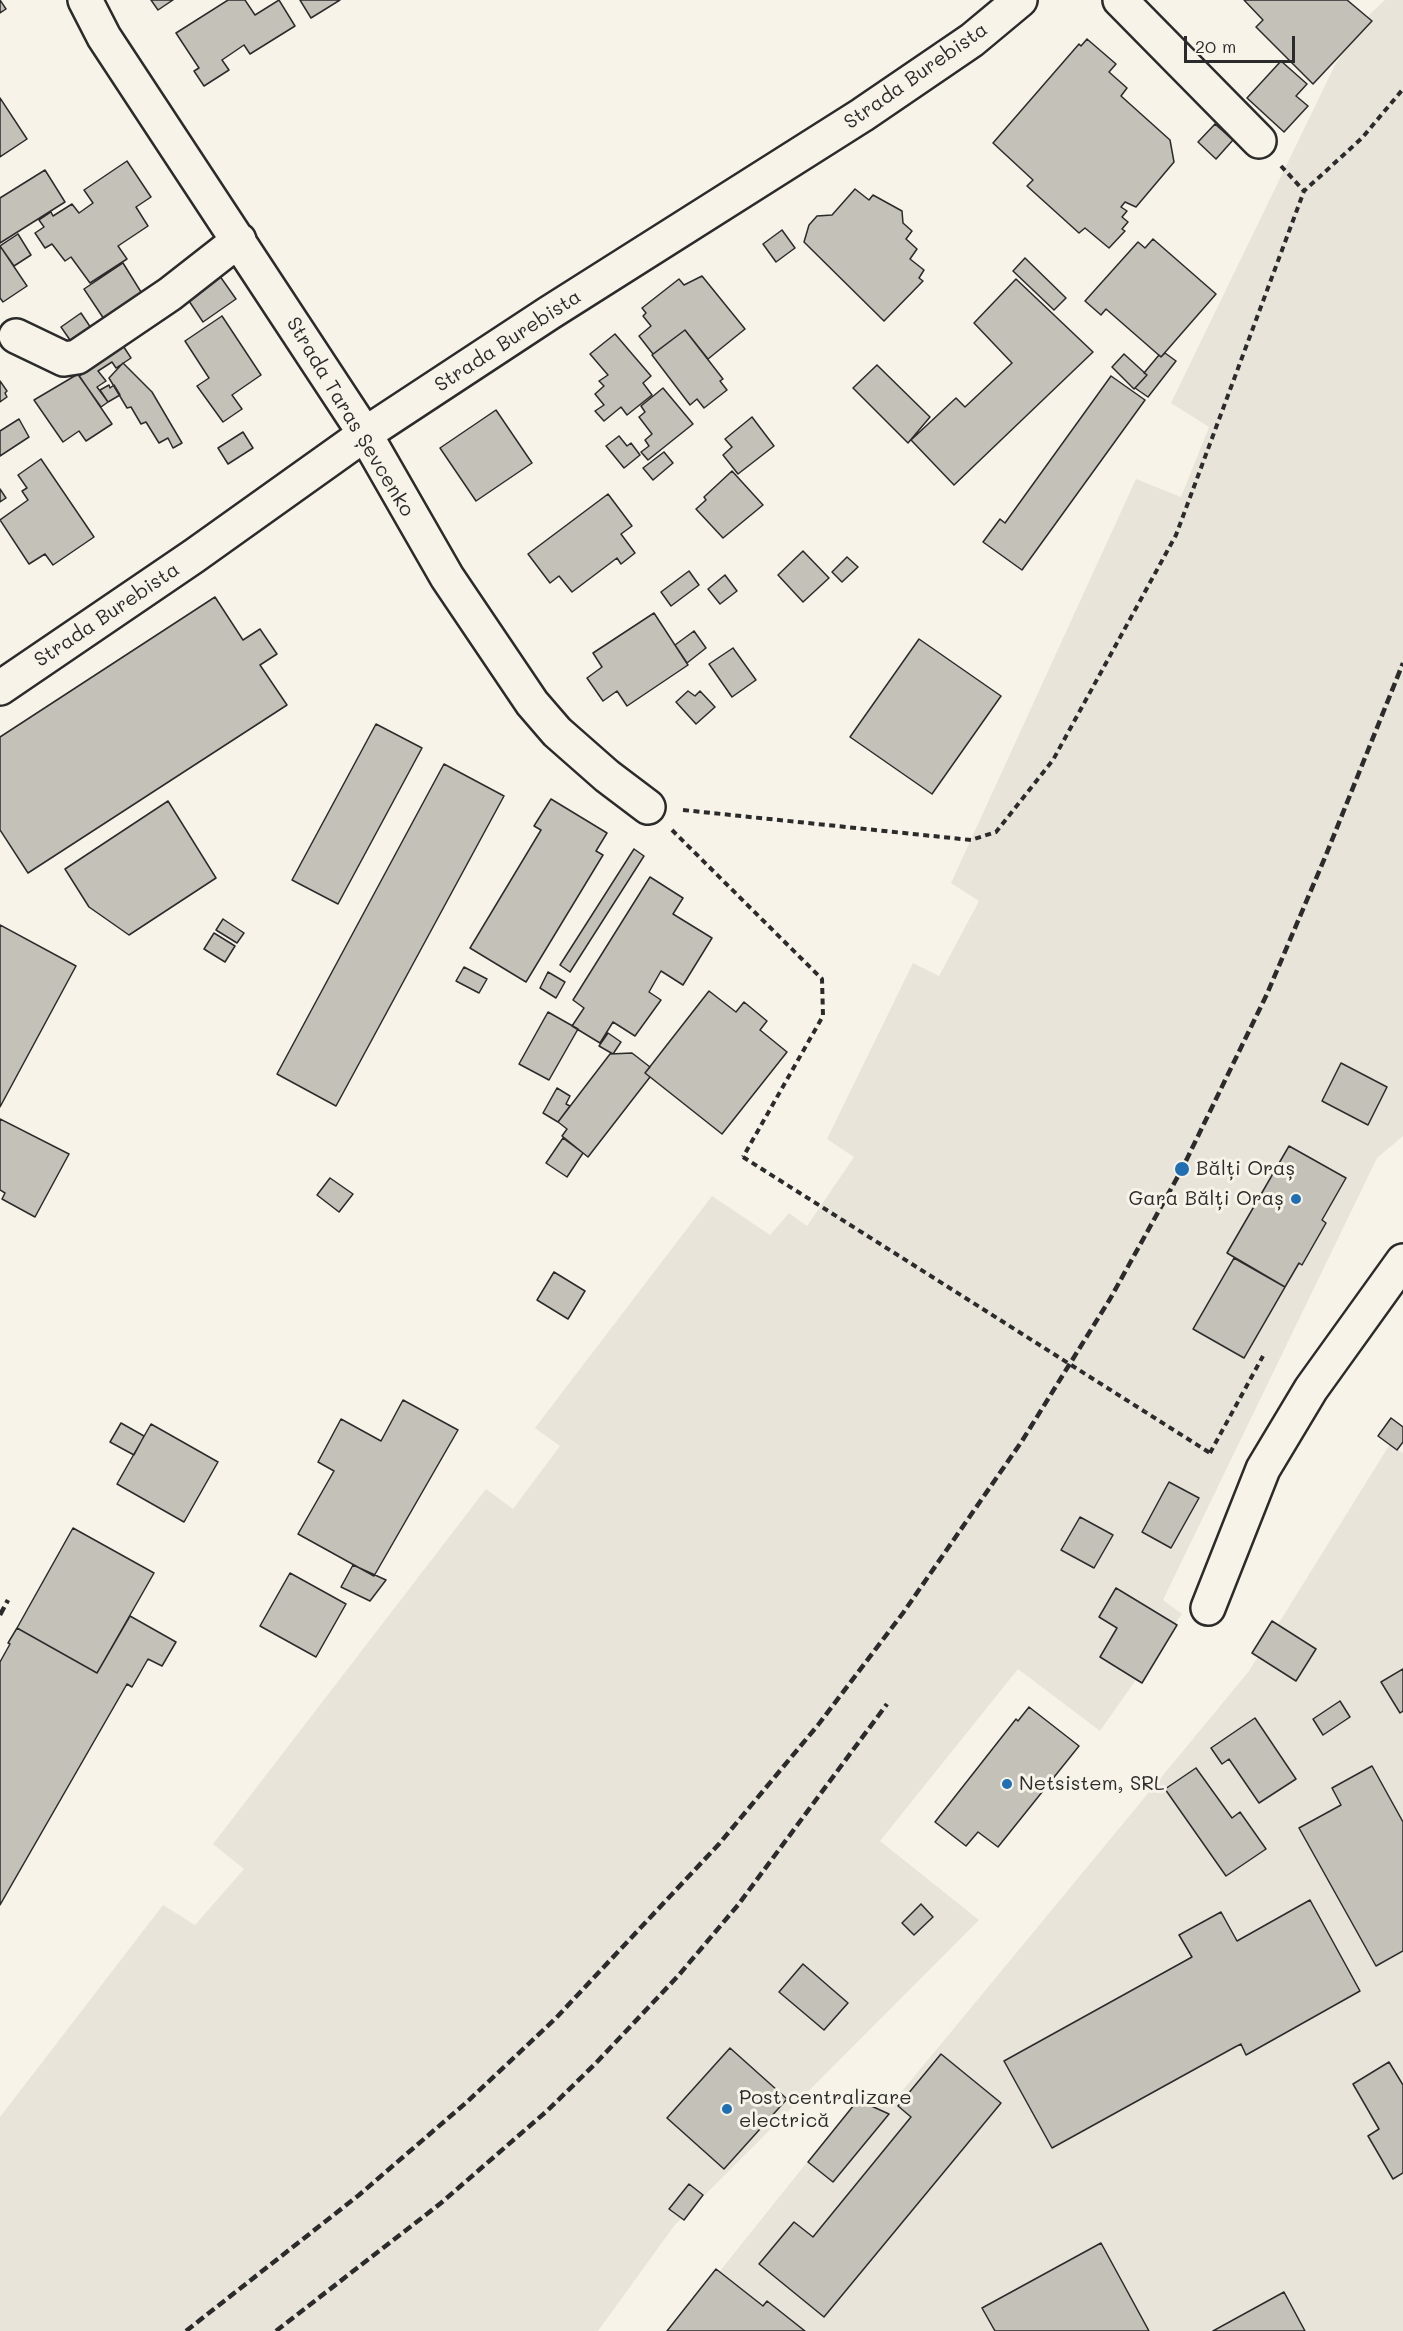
<!DOCTYPE html>
<html>
<head>
<meta charset="utf-8">
<style>
  body { margin:0 }
  #map { position:relative; width:1403px; height:2331px; overflow:hidden; background:#f7f3e8; font-family:Mali,sans-serif }
  canvas { display:block }
  .scale { position:absolute; left:1184px; top:36px; width:111px; height:27px; box-sizing:border-box; border:3px solid #2b2b2b; border-top:0; padding-left:8px; font-size:18px; line-height:21px; white-space:nowrap; color:#2b2b2b; -webkit-text-stroke:4px #f7f3e8; paint-order:stroke }
</style>
</head>
<body>
<div id="map">
<canvas width="1403" height="2331"></canvas>
<div class="scale">20 m</div>
</div>
<script>
const c = document.querySelector('canvas').getContext('2d');
c.lineJoin = 'round';
function paint(path, color) { c.fillStyle = color; c.fill(path, 'evenodd'); }
const poly = rows => new Path2D(rows.map(r => 'M' + r).join(''));
function stroke(path, color, width, dash) { c.strokeStyle = color; c.lineWidth = width; c.lineCap = dash ? 'butt' : 'round'; c.setLineDash(dash || []); c.stroke(path); }
function write(font, color, halo, rows, align = 'center') {
  c.font = font + ' Mali,sans-serif'; c.lineWidth = 6; c.setLineDash([]); c.textBaseline = 'middle'; c.strokeStyle = halo; c.fillStyle = color; for (const [text, x, y, turn = 0] of rows) {
    c.save(); c.translate(x, y); c.rotate((+turn || 0) * Math.PI / 180); c.textAlign = isNaN(turn) ? turn : align; if (halo) c.strokeText(text, 0, 0); c.fillText(text, 0, 0); c.restore();
  }
}
paint(poly([
  [1385,0,1403,0,1403,1136,1377,1158,1163,1600,1182,1614,1100,1731,1018,1669,880,1841,979,1920,674,2226,598,2331,0,2331,0,2117,163,1905,195,1925,244,1869,213,1844,486,1489,513,1509,560,1446,535,1428,712,1196,770,1235,789,1213,807,1226,854,1157,827,1139,913,963,939,976,979,901,951,883,1136,479,1181,497,1209,427,1171,403,1335,65,1371,13],
  [1390,1444,1403,1453,1403,2331,672,2331,856,2101,889,2107,1249,1671]
]), '#e8e4da');
const building = poly([
  [0,0,6,9,0,13,0,0],
  [151,0,173,0,158,10,151,0],
  [228,0,245,0,255,15,279,0,295,26,250,54,244,45,222,60,229,70,204,86,194,71,199,68,176,33,228,0],
  [300,0,340,0,311,18,300,0],
  [1244,0,1347,0,1372,21,1313,84,1256,27,1263,20,1244,0],
  [1087,39,1116,64,1109,72,1127,88,1121,96,1170,140,1174,162,1136,207,1125,202,1121,207,1127,211,1122,217,1128,222,1122,229,1125,231,1109,248,1085,228,1079,233,1027,186,1033,180,993,143,1079,44,1081,46,1087,39],
  [1281,61,1307,84,1296,96,1308,106,1284,132,1247,98,1281,61],
  [0,98,27,139,0,157,0,98],
  [1215,124,1233,140,1216,159,1198,142,1215,124],
  [127,161,151,197,136,207,148,226,118,246,127,259,90,283,71,257,65,261,52,244,45,248,35,233,44,227,39,220,51,212,53,216,72,204,79,213,93,203,84,190,127,161],
  [45,170,65,202,0,243,0,198,45,170],
  [855,189,869,200,873,195,902,211,903,223,912,231,906,239,917,249,910,259,924,270,919,278,923,281,884,321,804,242,809,225,817,216,832,215,855,189],
  [782,230,795,248,776,262,763,244,782,230],
  [18,234,31,255,14,266,0,246,18,234],
  [1153,239,1216,294,1161,357,1106,309,1101,315,1085,301,1138,242,1145,248,1153,239],
  [0,246,27,286,3,302,0,298,0,246],
  [1025,258,1066,298,1054,310,1013,271,1025,258],
  [123,263,146,300,106,322,84,289,123,263],
  [217,272,236,299,203,322,185,295,217,272],
  [702,276,745,329,708,359,685,330,653,354,639,336,651,326,643,316,646,313,642,308,679,279,684,285,702,276],
  [1016,279,1093,352,954,485,911,440,956,398,965,407,1012,363,974,323,1016,279],
  [81,313,93,331,76,342,70,340,61,327,81,313],
  [222,316,261,375,232,395,242,409,223,422,197,386,209,378,185,341,222,316],
  [685,330,723,379,720,381,727,390,704,408,697,399,690,405,652,355,685,330],
  [615,334,651,376,643,383,652,395,627,415,621,407,604,421,595,411,604,405,595,394,604,386,599,381,608,375,590,354,615,334],
  [120,341,131,358,116,368,112,362,98,371,106,381,97,387,108,402,101,407,79,376,87,371,84,366,120,341],
  [1165,353,1176,361,1148,397,1135,388,1147,375,1144,373,1159,355,1161,357,1165,353],
  [1124,354,1147,375,1134,389,1112,367,1124,354],
  [123,363,152,392,182,443,173,448,168,438,159,443,146,422,141,424,131,407,127,408,109,378,123,363],
  [877,365,930,417,908,443,853,388,877,365],
  [78,374,112,424,86,441,79,431,63,442,34,400,78,374],
  [1111,376,1145,400,1022,570,983,542,1000,519,1005,523,1111,376],
  [0,381,7,391,5,393,7,397,0,402,0,381],
  [109,385,110,388,114,385,120,395,108,402,100,390,109,385],
  [663,388,693,424,648,460,641,452,649,446,645,440,652,434,639,417,645,412,641,406,663,388],
  [496,410,532,463,476,501,440,448,496,410],
  [752,417,774,446,738,474,723,455,732,447,725,439,752,417],
  [19,419,29,437,0,456,0,431,19,419],
  [243,432,253,448,228,464,218,448,243,432],
  [619,436,627,446,631,443,640,455,624,468,606,446,619,436],
  [664,452,673,463,653,480,643,468,664,452],
  [41,459,94,537,53,565,45,554,29,564,0,520,28,500,22,491,27,488,18,475,41,459],
  [732,471,763,505,723,538,696,509,706,500,704,497,732,471],
  [0,489,6,498,0,502,0,489],
  [608,494,632,526,621,534,635,553,621,564,617,558,572,592,559,576,550,583,528,554,608,494],
  [803,551,829,578,803,602,778,575,803,551],
  [847,557,858,567,842,582,832,572,847,557],
  [689,571,699,585,671,606,661,592,689,571],
  [725,575,737,591,720,604,708,589,725,575],
  [215,597,243,640,260,629,277,654,260,665,287,705,28,873,0,830,0,737,215,597],
  [654,613,688,665,627,706,617,691,603,701,587,678,602,667,593,653,654,613],
  [694,631,706,648,687,663,675,645,694,631],
  [919,639,1001,696,932,794,850,737,919,639],
  [733,648,756,680,732,697,709,664,733,648],
  [688,691,695,696,700,691,715,707,696,724,676,702,688,691],
  [376,724,422,748,338,904,292,880,376,724],
  [444,764,504,796,336,1106,277,1074,444,764],
  [551,799,607,833,596,851,603,855,526,982,470,948,541,830,534,826,551,799],
  [168,801,216,878,129,935,89,907,65,869,168,801],
  [634,849,644,856,570,972,560,965,634,849],
  [650,877,683,898,673,914,712,938,683,985,661,971,649,992,661,1000,635,1036,613,1022,600,1043,572,1026,584,1008,573,1000,650,877],
  [223,919,244,933,237,943,216,930,223,919],
  [0,925,76,966,0,1107,0,925],
  [214,933,235,946,225,962,204,949,214,933],
  [464,967,487,979,479,993,456,981,464,967],
  [548,972,565,982,556,998,540,988,548,972],
  [709,991,736,1012,744,1002,767,1021,760,1030,787,1052,722,1134,645,1073,709,991],
  [548,1012,578,1029,549,1080,519,1064,548,1012],
  [608,1033,621,1042,613,1054,599,1046,608,1033],
  [632,1053,650,1067,645,1073,650,1077,588,1157,562,1136,567,1129,558,1122,610,1054,632,1053],
  [1341,1063,1387,1087,1368,1125,1322,1101,1341,1063],
  [557,1088,570,1096,566,1104,570,1106,558,1122,543,1113,557,1088],
  [0,1119,69,1154,35,1217,2,1199,5,1193,0,1190,0,1119],
  [563,1138,583,1153,567,1177,546,1163,563,1138],
  [1289,1146,1346,1178,1322,1220,1326,1223,1302,1265,1299,1263,1285,1287,1227,1253,1289,1146],
  [330,1178,353,1194,339,1212,317,1195,330,1178],
  [1234,1258,1285,1287,1244,1358,1193,1329,1234,1258],
  [554,1272,585,1291,568,1319,537,1300,554,1272],
  [403,1400,458,1430,374,1576,298,1534,334,1471,318,1462,341,1419,381,1441,403,1400],
  [1391,1418,1403,1427,1403,1442,1397,1450,1378,1436,1391,1418],
  [121,1423,144,1436,134,1455,110,1442,121,1423],
  [151,1424,218,1462,184,1522,117,1484,151,1424],
  [1169,1482,1199,1498,1171,1548,1142,1532,1169,1482],
  [1080,1517,1113,1535,1094,1568,1061,1550,1080,1517],
  [73,1528,154,1573,97,1673,17,1628,73,1528],
  [353,1565,386,1580,370,1601,341,1587,353,1565],
  [290,1573,346,1604,316,1657,260,1626,290,1573],
  [1116,1588,1177,1625,1142,1683,1100,1657,1117,1628,1099,1617,1116,1588],
  [130,1616,176,1642,162,1666,148,1659,132,1687,127,1684,0,1905,0,1662,10,1644,8,1643,17,1628,97,1673,130,1616],
  [1272,1621,1316,1649,1296,1681,1252,1653,1272,1621],
  [1403,1669,1403,1711,1400,1713,1381,1682,1403,1669],
  [1340,1701,1350,1717,1323,1735,1313,1719,1340,1701],
  [1029,1707,1079,1746,998,1847,978,1832,966,1846,935,1822,1016,1719,1018,1721,1029,1707],
  [1255,1718,1296,1779,1259,1803,1229,1759,1222,1764,1211,1748,1255,1718],
  [1372,1766,1403,1822,1403,1951,1376,1966,1299,1828,1341,1805,1332,1788,1372,1766],
  [1196,1768,1232,1818,1240,1812,1266,1849,1226,1876,1165,1789,1196,1768],
  [1310,1900,1360,1991,1246,2055,1241,2044,1235,2047,1052,2148,1004,2061,1192,1957,1179,1935,1221,1912,1237,1941,1310,1900],
  [921,1904,933,1917,914,1935,902,1923,921,1904],
  [803,1964,848,2003,824,2030,779,1992,803,1964],
  [730,2048,787,2099,724,2169,667,2118,730,2048],
  [941,2054,1001,2103,824,2317,759,2264,794,2222,813,2237,911,2117,898,2106,941,2054],
  [1389,2062,1403,2085,1403,2173,1393,2179,1368,2136,1379,2129,1353,2084,1389,2062],
  [858,2100,889,2114,833,2182,808,2162,858,2100],
  [689,2184,703,2195,684,2220,669,2209,689,2184],
  [1101,2243,1149,2331,995,2331,982,2308,1101,2243],
  [716,2269,763,2306,767,2301,805,2331,667,2331,716,2269],
  [1284,2292,1305,2331,1213,2331,1284,2292]
]);
paint(building, '#c4c1b9');
stroke(building, '#2b2b2b', 1.5);
const minor = poly([
  [85,0,104,37,365,434,447,577,532,703,557,732,607,776,648,807],
  [1120,0,1259,141],
  [16,336,64,359,77,357,170,294,239,240],
  [0,688,194,556,365,434,549,313,862,115,972,40,1020,0],
  [1208,1608,1263,1469,1311,1389,1403,1261]
]);
stroke(minor, '#2b2b2b', 38);
stroke(poly([
  [1281,166,1304,191,1362,138,1403,89],
  [683,810,971,840,996,832,1053,760,1176,535,1304,191],
  [672,830,822,979,823,1016,743,1157],
  [1210,1453,1263,1356]
]), '#2b2b2b', 4, [6, 4.5]);
stroke(minor, '#f7f3e8', 33);
stroke(poly([
  [0,1615,8,1600],
  [186,2331,359,2195,468,2101,556,2018,719,1844,818,1725,903,1613,1022,1441,1110,1299,1182,1169,1267,994,1326,855,1403,663],
  [276,2331,441,2203,548,2110,595,2064,678,1976,738,1905,887,1704]
]), '#2b2b2b', 4.5, [9, 4.5]);
stroke(poly([
  [743,1157,1210,1453]
]), '#2b2b2b', 4, [6, 4.5]);
for (const [x, y, r, color] of [
  [1182,1169,8,"#1f6fb2"],
  [1296,1199,6,"#1f6fb2"],
  [1007,1784,6,"#1f6fb2"],
  [727,2109,6,"#1f6fb2"]
]) { const dot = new Path2D(); dot.arc(x, y, r, 0, 2 * Math.PI); c.fillStyle = color; c.fill(dot); stroke(dot, '#f7f3e8', 2); }
write('20px', '#2b2b2b', '#f7f3e8', [
  ["Strada Burebista",916,76,-35],
  ["Strada Burebista",508,341,-33],
  ["Strada Taras Șevcenko",350,417,59],
  ["Strada Burebista",107,615,-34]
]);
write('20px', '#2b2b2b', '#f7f3e8', [
  ["Bălți Oraș",1196,1169],
  ["Gara Bălți Oraș",1284,1199,"right"],
  ["Netsistem, SRL",1019,1784],
  ["Post centralizare",739,2098],
  ["electrică",739,2121]
], 'left');
</script>
</body>
</html>
